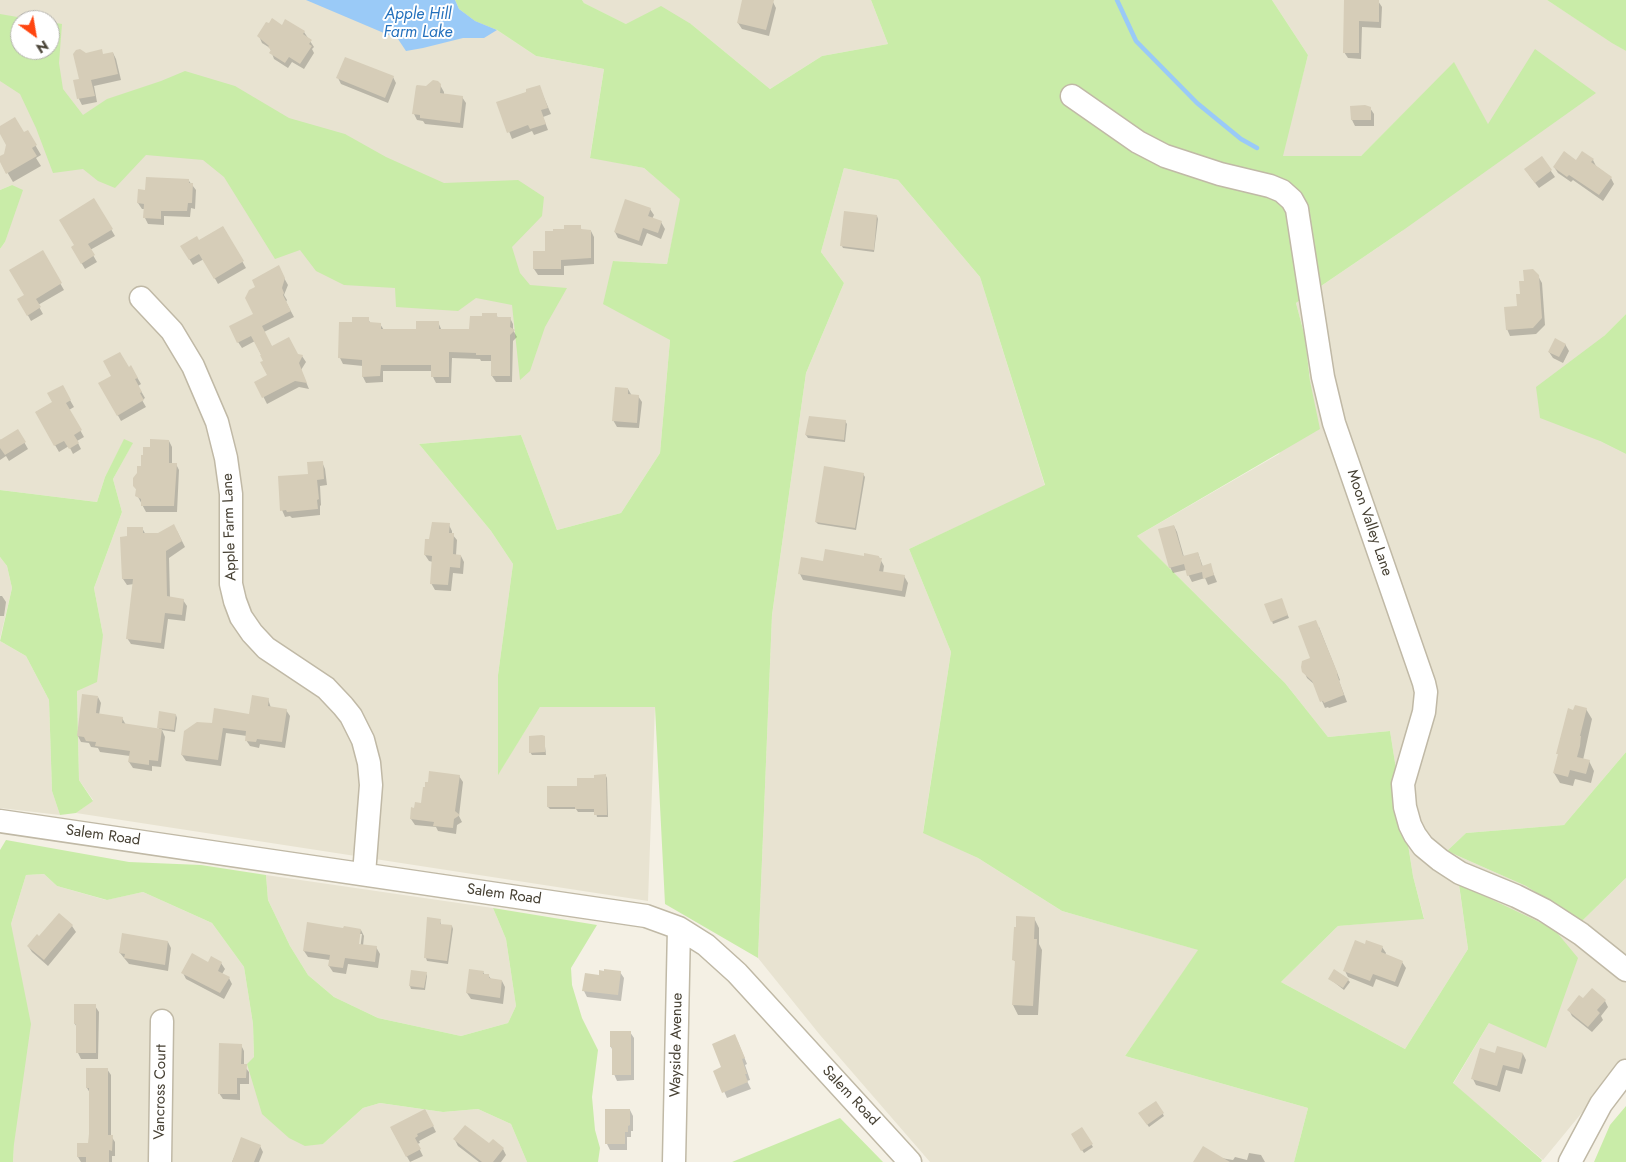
<!DOCTYPE html>
<html>
<head>
<meta charset="utf-8">
<style>
  body { margin:0 }
  #map { position:relative; width:1626px; height:1162px; overflow:hidden; background:#f4f0e4; font-family:Jost,sans-serif }
  canvas { display:block }
  .north { position:absolute; left:10px; top:10px; width:50px; height:50px; box-sizing:border-box; background:#fff; border:1px solid #b5b3ad; border-radius:50%; rotate:148deg; font-size:14px; font-weight:700; line-height:20px; text-align:center; color:#464033 }
  .north::after { content:''; display:block; margin:auto; width:18px; height:22px; background:#ff4510; clip-path:polygon(50% 0,100% 100%,50% 72%,0 100%) }
</style>
</head>
<body>
<div id="map">
<canvas width="1626" height="1162"></canvas>
<div class="north">N</div>
</div>
<script>
const c = document.querySelector('canvas').getContext('2d');
c.lineJoin = 'round';
function paint(path, color) { c.fillStyle = color; c.fill(path, 'evenodd'); }
const poly = rows => new Path2D(rows.map(r => 'M' + r).join(''));
function stroke(path, color, width, dash) { c.strokeStyle = color; c.lineWidth = width; c.lineCap = dash ? 'butt' : 'round'; c.setLineDash(dash || []); c.stroke(path); }
function write(font, color, halo, rows, align = 'center') {
  c.font = font + ' Jost,sans-serif'; c.lineWidth = 4; c.setLineDash([]); c.textBaseline = 'middle'; c.strokeStyle = halo; c.fillStyle = color; for (const [text, x, y, turn = 0] of rows) {
    c.save(); c.translate(x, y); c.rotate((+turn || 0) * Math.PI / 180); c.textAlign = isNaN(turn) ? turn : align; if (halo) c.strokeText(text, 0, 0); c.fillText(text, 0, 0); c.restore();
  }
}
paint(poly([
  [0,0,455,0,459,9,497,30,536,56,604,69,590,157,644,168,681,199,667,264,613,261,670,340,660,453,621,513,557,530,521,435,419,444,491,531,513,564,498,675,498,774,540,707,655,707,648,901,76,813,93,800,79,780,77,691,103,635,94,588,122,512,113,479,132,444,124,440,105,477,97,502,0,490,0,249,5,242,12,185,0,190],
  [20,20,50,20,50,50,20,50],
  [582,0,871,0,888,44,822,56,770,89,691,24,626,24,584,3],
  [1272,0,1547,0,1626,51,1626,314,1604,336,1600,441,1626,454,1626,752,1564,825,1466,833,1447,851,1526,886,1581,922,1626,878,1626,1059,1543,1160,1453,1084,1489,1023,1459,885,1468,949,1405,1049,1281,982,1338,926,1424,918,1413,876,1390,731,1328,737,1285,683,1137,536,1279,454,1310,381,1305,337,1296,303,1402,231,1488,125,1454,63,1361,156,1282,156,1308,55],
  [844,168,898,180,980,277,1045,486,909,549,951,652,923,832,978,858,1062,911,1199,950,1125,1056,1308,1108,1294,1162,930,1162,820,1035,758,958,772,615,806,373,844,283,821,252],
  [0,557,7,566,12,588,0,639],
  [0,641,26,656,49,700,52,791,60,815,0,808],
  [44,874,57,886,106,900,143,892,212,923,244,967,253,1024,254,1058,323,1144,363,1108,380,1103,443,1112,478,1109,511,1124,527,1162,13,1162,14,1144,11,924,26,875],
  [266,875,493,908,506,939,516,1006,508,1023,461,1036,378,1018,334,997,308,975,290,946,268,900]
]), '#e8e3d1');
paint(poly([
  [455,0,582,0,584,3,626,24,661,6,691,24,770,89,822,56,888,44,871,0,1272,0,1308,55,1283,156,1361,156,1454,62,1488,124,1535,49,1596,93,1402,231,1296,303,1305,337,1310,381,1320,429,1137,536,1285,683,1328,737,1390,731,1413,876,1424,919,1338,926,1281,982,1405,1049,1468,949,1459,884,1554,929,1578,958,1546,1048,1489,1023,1453,1083,1542,1160,1541,1162,1294,1162,1308,1108,1125,1056,1198,950,1062,911,978,858,923,833,951,652,909,549,1045,485,980,277,898,180,844,168,821,252,844,283,806,373,772,615,758,958,665,904,655,707,540,707,498,775,498,675,513,564,491,531,419,444,521,435,557,530,621,513,660,453,670,340,603,304,613,261,667,264,680,199,644,168,590,158,604,69,536,56,497,30,475,21,459,9],
  [1547,0,1626,0,1626,51,1612,43],
  [0,14,35,20,20,20,20,50,50,50,50,22,62,24,59,63,63,89,83,115,107,99,161,81,185,71,235,86,289,118,345,134,386,157,444,183,518,180,544,197,542,216,512,247,520,273,530,285,567,288,545,327,530,371,520,380,512,305,476,298,458,311,396,307,395,288,344,285,316,271,300,250,275,259,224,177,203,160,146,155,115,188,98,181,83,169,53,173,36,128,20,94,0,81],
  [12,185,23,190,5,242,0,249,0,190],
  [1626,314,1626,454,1600,441,1540,418,1536,387,1604,336],
  [124,439,133,443,113,479,122,512,94,588,103,635,97,682,77,691,79,780,93,801,76,813,60,815,52,791,49,700,26,656,0,641,12,588,7,566,0,557,0,490,97,502,105,477],
  [1626,752,1626,878,1581,922,1526,886,1447,851,1466,833,1564,825],
  [6,840,129,862,201,865,266,875,268,900,290,946,308,975,334,997,378,1018,461,1036,508,1023,516,1006,506,939,493,908,597,925,571,968,572,985,582,1018,598,1050,592,1097,595,1130,600,1148,598,1162,527,1162,511,1124,478,1109,443,1112,380,1103,363,1108,323,1144,305,1146,289,1138,262,1114,247,1064,254,1057,253,1024,244,967,212,923,143,892,107,900,57,886,44,874,26,875,11,924,31,1024,14,1144,13,1162,0,1162,0,850],
  [1626,1106,1626,1162,1594,1162,1610,1125],
  [840,1118,883,1162,732,1162]
]), '#c9eca8');
paint(poly([
  [306,0,455,0,459,9,475,21,497,30,484,38,463,38,423,48,406,51,398,39]
]), '#9acaf7');
paint(poly([
  [744,0,769,0,773,2,776,8,769,36,742,29,738,23],
  [1345,0,1378,1,1382,7,1381,28,1362,27,1361,59,1348,58,1344,52],
  [282,26,304,32,314,47,312,49,314,53,304,69,292,62,288,68,274,59,270,48,262,43,259,36],
  [113,53,116,59,121,80,94,86,97,102,82,105,79,99,80,80,86,54,104,55],
  [393,77,396,83,388,103,341,84,338,78],
  [440,85,444,92,444,95,462,97,466,103,463,128,425,124,423,121,417,120,414,114,426,87],
  [539,86,551,114,543,117,548,130,534,135,532,131,512,139,498,103,528,92],
  [1352,107,1370,108,1374,114,1374,126,1355,126,1352,120],
  [0,127,23,134,27,131,41,155,36,158,41,166,13,182,0,160,0,158,5,155,8,145,0,131],
  [1582,153,1593,160,1596,166,1611,178,1614,184,1603,201,1573,180,1571,182,1558,173,1554,167,1576,161],
  [1542,158,1555,177,1539,188,1529,175],
  [189,181,196,190,195,209,191,208,190,217,164,216,164,225,148,224,145,218,145,209,142,209,138,203,146,191],
  [94,200,115,236,90,250,97,262,85,269,72,247,76,245],
  [650,209,654,215,652,219,661,222,665,229,661,239,647,233,642,246,618,238,615,232],
  [877,216,878,219,874,252,843,248,842,246],
  [580,226,582,231,591,231,594,237,594,264,564,266,564,275,538,275,534,269,565,231],
  [223,227,246,268,218,284,204,259,193,265,182,247,199,241],
  [42,252,64,290,38,305,43,314,31,321,19,299,26,296],
  [278,267,288,285,284,295,287,300,286,302,294,317,264,332,272,347,302,356,306,362,301,370,309,389,299,387,267,404,256,382,268,376,264,361,255,341,242,348,238,342,255,314,257,287],
  [1538,276,1542,283,1545,325,1536,334,1510,336,1507,329,1518,307,1526,282],
  [496,314,498,318,510,318,513,324,513,330,517,337,513,341,512,382,496,382,492,376,493,361,481,361,480,359,452,358,451,383,436,383,433,377,433,371,383,371,383,382,366,383,363,377,363,366,343,364,340,358,353,324,368,319,371,324,380,324,384,330,417,330,438,322,442,331,471,331],
  [1565,344,1569,351,1563,363,1553,358,1549,352],
  [131,367,141,384,138,386,145,398,142,400,146,407,121,421,100,383],
  [62,386,74,407,69,410,84,437,77,441,81,449,73,454,69,446,59,452,36,412,54,402],
  [628,389,632,396,638,396,642,402,639,428,617,427,613,420],
  [845,421,847,424,845,442,808,438,806,435],
  [18,431,28,449,9,461,6,456,0,460,0,439,1,441],
  [169,441,172,447,172,464,176,464,179,470,177,512,146,512,137,495,137,490,134,486,151,448],
  [322,462,325,469,327,485,320,486,321,505,320,506,320,515,292,518,290,516,285,517,282,510,309,475],
  [863,474,865,477,856,530,818,524,816,522],
  [449,525,452,531,452,534,457,540,456,555,461,556,464,562,463,574,453,573,451,591,435,590,431,583,433,562,429,561,425,555,426,540,430,541],
  [1174,526,1177,532,1184,557,1198,553,1203,567,1210,565,1217,582,1208,585,1205,578,1192,582,1186,570,1173,573,1170,567],
  [142,528,146,535,177,531,185,547,169,558,170,598,183,600,187,606,185,621,168,619,164,649,131,644,127,638,134,584,127,585,123,579,128,538],
  [879,557,884,566,883,573,904,576,908,583,905,597,803,580,800,574,824,562],
  [0,596,2,596,6,602,4,616,0,616],
  [1282,602,1289,618,1273,624,1272,621],
  [1319,627,1340,680,1339,681,1347,702,1329,708,1328,707,1325,708,1315,685,1307,678,1304,671,1311,659],
  [98,697,101,703,99,715,122,718,126,725,160,730,158,727,176,715,177,718,175,732,162,730,165,737,161,767,152,766,152,771,133,768,129,762,130,756,100,752,98,748,91,747,89,743,81,742,78,736],
  [268,699,271,708,286,710,290,716,285,748,260,744,259,748,250,746,246,740,247,736,226,733,221,766,186,761,182,755,213,725,250,715],
  [1586,709,1592,719,1583,760,1589,761,1594,771,1591,783,1575,779,1573,786,1560,783,1554,773,1559,756,1557,753,1574,711],
  [544,738,546,755,532,755,530,752],
  [459,776,463,782,459,816,462,822,457,825,456,834,438,831,436,827,415,825,411,819,422,805],
  [606,776,607,778,608,817,597,817,596,812,578,812,576,809,550,809,548,807,579,788],
  [59,915,72,926,76,932,48,966,32,952,28,946,40,938],
  [1034,918,1039,928,1039,944,1042,950,1038,1015,1018,1015,1013,1005,1016,963,1014,960],
  [440,920,441,925,452,926,453,929,448,964,427,961,426,958],
  [308,924,344,930,361,930,364,936,363,946,376,947,380,954,378,968,348,964,346,974,333,972,329,966,330,960,308,957,304,951],
  [359,934,362,934,360,950,357,950],
  [168,942,171,948,168,971,129,964,120,953],
  [1365,946,1382,947,1386,953,1385,955,1402,962,1406,968,1398,987,1376,979,1373,987,1348,977,1345,971],
  [208,963,221,963,225,969,222,974,229,978,232,984,224,999,186,979,183,973],
  [470,971,483,972,485,975,488,975,491,979,502,981,505,987,503,1004,471,999,467,993],
  [620,972,624,978,621,1001,587,997,584,991,600,976],
  [426,973,427,976,425,990,411,989,410,986],
  [1330,979,1348,980,1350,982,1344,990],
  [1583,1000,1605,1001,1608,1007,1601,1016,1603,1020,1592,1032,1572,1016,1569,1010],
  [75,1006,95,1006,99,1012,98,1059,81,1059,78,1053,78,1029,75,1024],
  [630,1032,634,1038,634,1080,617,1081,614,1074,613,1051,611,1047],
  [738,1042,747,1064,745,1065,750,1080,747,1081,751,1089,727,1098,715,1071,723,1068],
  [241,1045,244,1051,244,1066,249,1072,249,1084,240,1084,240,1100,223,1099,219,1093],
  [1496,1054,1523,1054,1526,1060,1522,1074,1506,1070,1500,1092,1476,1085,1473,1079],
  [107,1069,111,1075,111,1136,115,1142,115,1156,112,1156,112,1162,81,1162,78,1157,89,1144,90,1134,90,1093,87,1088],
  [1156,1103,1164,1116,1149,1127,1140,1114],
  [425,1110,436,1132,419,1141,420,1143,417,1144,423,1156,410,1162,391,1128],
  [607,1110,630,1110,633,1116,633,1131,631,1131,631,1137,627,1137,627,1150,610,1150,607,1144],
  [1082,1129,1093,1147,1084,1153,1072,1135],
  [242,1139,260,1146,263,1152,259,1162,232,1162],
  [455,1140,489,1145,503,1149,506,1155,501,1162,479,1162,458,1146],
  [1249,1153,1261,1155,1265,1162,1197,1162,1221,1158,1233,1160,1235,1157,1247,1160]
]), '#0003');
stroke(poly([
  [1117,0,1136,41,1197,103,1241,139,1257,148]
]), '#9acaf7', 4.5);
paint(poly([
  [742,0,774,0,766,30,737,23],
  [1344,0,1379,0,1379,22,1359,21,1359,53,1343,53],
  [272,18,282,25,285,19,305,31,303,34,312,40,309,44,312,46,300,64,289,57,285,63,269,53,271,50,268,47,269,46,257,36,266,22,269,23],
  [80,49,86,53,102,49,103,54,113,52,118,74,91,80,95,96,77,99,73,80,79,79,73,54,76,50],
  [345,57,394,76,385,98,336,78],
  [433,80,438,81,441,84,440,93,463,96,460,123,420,118,420,115,412,114,416,86,417,85,426,86],
  [540,85,548,108,541,110,546,124,530,129,528,125,507,133,496,102,526,92,526,89],
  [1365,105,1371,107,1371,120,1351,120,1350,106],
  [15,117,24,132,28,130,37,145,32,148,37,156,6,174,0,162,0,156,4,154,6,145,0,134,0,126],
  [1564,151,1576,160,1582,151,1594,159,1591,162,1612,177,1599,195,1569,175,1567,177,1553,167],
  [1542,156,1552,170,1535,183,1524,169],
  [146,177,189,179,189,183,193,183,192,203,188,203,187,211,161,211,161,219,143,218,144,204,137,203,138,189,145,190],
  [94,198,113,229,88,244,95,255,81,264,71,247,74,245,59,220],
  [625,199,651,208,648,216,662,221,658,233,643,228,639,241,614,232],
  [844,211,877,215,874,250,840,246],
  [564,225,581,225,581,229,591,230,591,258,561,260,561,269,533,269,533,251,545,251,545,231,553,231,553,229,564,229],
  [223,226,244,261,214,279,199,254,189,260,180,246,197,236,199,240],
  [43,250,62,283,36,299,41,307,27,316,17,299,24,295,9,270],
  [279,265,285,278,282,288,284,293,283,295,291,311,262,326,272,346,289,337,298,354,303,355,299,363,307,383,295,381,262,398,254,382,267,375,260,362,263,361,260,355,261,355,251,336,237,343,229,326,253,314,245,298,249,290,255,287,252,280],
  [1533,269,1539,275,1542,318,1533,328,1506,330,1504,307,1517,306,1516,294,1520,294,1519,281,1524,281,1523,270],
  [482,313,497,313,497,317,511,317,510,327,515,330,510,335,510,376,491,376,491,355,476,355,476,353,449,352,449,377,431,377,431,365,381,365,380,376,362,377,362,360,338,358,339,322,352,322,352,317,369,317,369,322,381,323,381,329,416,329,416,321,439,321,439,329,469,329,470,316,482,316],
  [1555,338,1566,344,1559,357,1548,352],
  [120,352,129,367,131,365,138,378,135,379,142,392,140,393,144,400,117,416,98,383,111,376,103,361],
  [63,385,71,400,66,403,82,430,74,435,79,443,69,449,64,441,54,446,35,412,52,402,47,393],
  [615,387,628,388,628,394,639,395,637,423,612,421],
  [809,416,846,420,844,440,805,435],
  [18,429,26,442,5,455,0,448,0,440],
  [150,439,169,440,169,463,177,463,174,506,141,506,141,499,135,496,136,489,133,486,133,478,137,473,137,466,141,466,141,455,143,455,143,447,150,447],
  [323,461,324,479,317,480,319,499,317,500,318,509,287,512,286,510,280,511,278,476,308,474,307,462],
  [824,466,864,473,855,528,815,522],
  [432,522,450,523,449,533,454,533,453,554,461,555,460,568,450,567,448,585,430,584,432,556,424,555,425,539,429,539],
  [174,524,182,541,166,551,167,596,184,599,182,615,165,613,161,643,126,639,133,579,122,579,120,537,127,536,127,527,143,527,143,533,158,533],
  [1174,525,1183,556,1198,552,1202,566,1211,563,1214,575,1203,579,1202,572,1187,576,1184,564,1169,568,1158,529],
  [825,549,864,556,864,553,879,556,879,558,882,558,879,571,905,575,902,591,798,574,801,557,823,561],
  [1282,598,1288,615,1271,622,1264,604],
  [1316,620,1338,674,1337,674,1344,695,1324,703,1323,701,1320,702,1312,681,1302,672,1301,667,1302,661,1310,658,1298,626],
  [82,694,98,696,96,713,123,717,122,723,162,729,158,761,149,760,149,765,128,762,130,751,95,746,96,742,86,741,84,737,77,736],
  [252,695,269,698,268,706,287,709,282,742,257,739,256,742,245,741,246,731,223,728,218,760,181,755,184,731,197,722,212,723,214,708,249,714],
  [1575,705,1587,708,1580,736,1581,736,1580,746,1577,757,1590,760,1586,774,1570,770,1568,777,1553,773,1558,754,1556,754,1568,708,1573,710],
  [159,711,176,714,174,730,157,728],
  [542,735,545,736,545,752,529,753,529,736],
  [429,771,460,775,455,811,460,815,454,819,453,828,433,826,434,822,410,819,411,807,414,808,415,802,421,803,423,787,425,787,425,782,428,782],
  [606,774,607,815,594,815,594,809,575,809,575,807,547,807,547,786,577,786,577,778,594,778,594,775],
  [59,913,73,925,44,960,27,946,37,934,39,936],
  [1016,916,1035,917,1034,939,1037,939,1033,1006,1012,1005,1015,961,1012,960,1014,927,1016,927],
  [427,917,441,919,440,924,452,925,447,961,424,958],
  [307,922,343,928,344,926,361,929,359,944,377,946,375,962,345,958,343,968,328,966,330,955,303,951],
  [122,933,168,941,165,965,124,958,125,954,119,953],
  [1355,940,1365,944,1366,940,1383,946,1381,952,1403,961,1395,982,1373,974,1370,981,1343,971],
  [192,953,208,962,211,956,222,962,218,971,230,977,220,993,181,973],
  [469,969,484,971,483,974,489,974,489,978,502,980,500,998,466,993],
  [604,969,621,971,618,995,582,991,585,973,599,975,599,970,604,971],
  [1334,969,1349,979,1343,988,1328,979],
  [411,970,427,972,424,988,409,986],
  [1592,988,1606,1000,1597,1010,1600,1013,1588,1027,1567,1010,1579,995,1583,998],
  [74,1004,96,1004,96,1053,76,1053,76,1024,74,1024],
  [610,1031,631,1031,631,1075,612,1075,612,1047,610,1047],
  [735,1034,745,1058,742,1059,747,1074,745,1074,748,1082,722,1093,713,1071,721,1067,712,1044],
  [219,1043,242,1044,241,1064,247,1064,246,1078,237,1078,237,1094,218,1094],
  [1497,1046,1523,1053,1519,1069,1503,1065,1497,1086,1471,1079,1480,1048,1495,1053],
  [86,1068,108,1068,108,1135,113,1135,112,1151,109,1150,109,1162,86,1162,86,1157,77,1157,77,1143,88,1143,89,1134,89,1088,86,1088],
  [1156,1101,1164,1113,1147,1125,1138,1113],
  [425,1109,434,1126,417,1134,418,1136,415,1138,421,1149,406,1157,390,1127],
  [605,1109,630,1109,630,1125,628,1126,628,1132,625,1132,625,1144,605,1144],
  [465,1125,489,1143,493,1139,504,1148,493,1162,482,1162,453,1139],
  [1082,1127,1093,1144,1081,1151,1071,1134],
  [241,1137,261,1145,254,1162,232,1162],
  [1203,1146,1230,1162,1193,1162]
]), '#d6cdb8');
const minor = poly([
  [1072,96,1138,142,1165,156,1220,174,1270,186,1282,191,1292,200,1297,209,1298,216,1323,377,1334,423,1424,683,1426,692,1424,712,1403,784,1405,807,1410,825,1415,835,1423,846,1440,860,1460,873,1516,896,1544,910,1581,934,1626,970],
  [141,298,172,331,193,366,217,422,226,458,231,494,231,584,235,601,241,617,252,633,266,648,326,688,343,706,351,716,363,740,369,763,371,785,364,874],
  [0,821,646,916,679,928,706,945,737,973,910,1162],
  [160,1162,162,1021],
  [674,1162,679,928],
  [1570,1162,1601,1104,1626,1071]
]);
stroke(minor, '#c0b9a6', 25);
stroke(minor, '#fff', 22);
write('15px', '#464033', '#fff', [
  ["Moon Valley Lane",1369,523,71],
  ["Apple Farm Lane",230,527,-92],
  ["Salem Road",103,836,8],
  ["Salem Road",504,895,8],
  ["Wayside Avenue",677,1045,-89],
  ["Vancross Court",161,1092,-89],
  ["Salem Road",850,1096,47]
]);
write('italic 16px', '#2370bc', '#fff', [
  ["Apple Hill",418,15],
  ["Farm Lake",418,33]
]);
</script>
</body>
</html>
